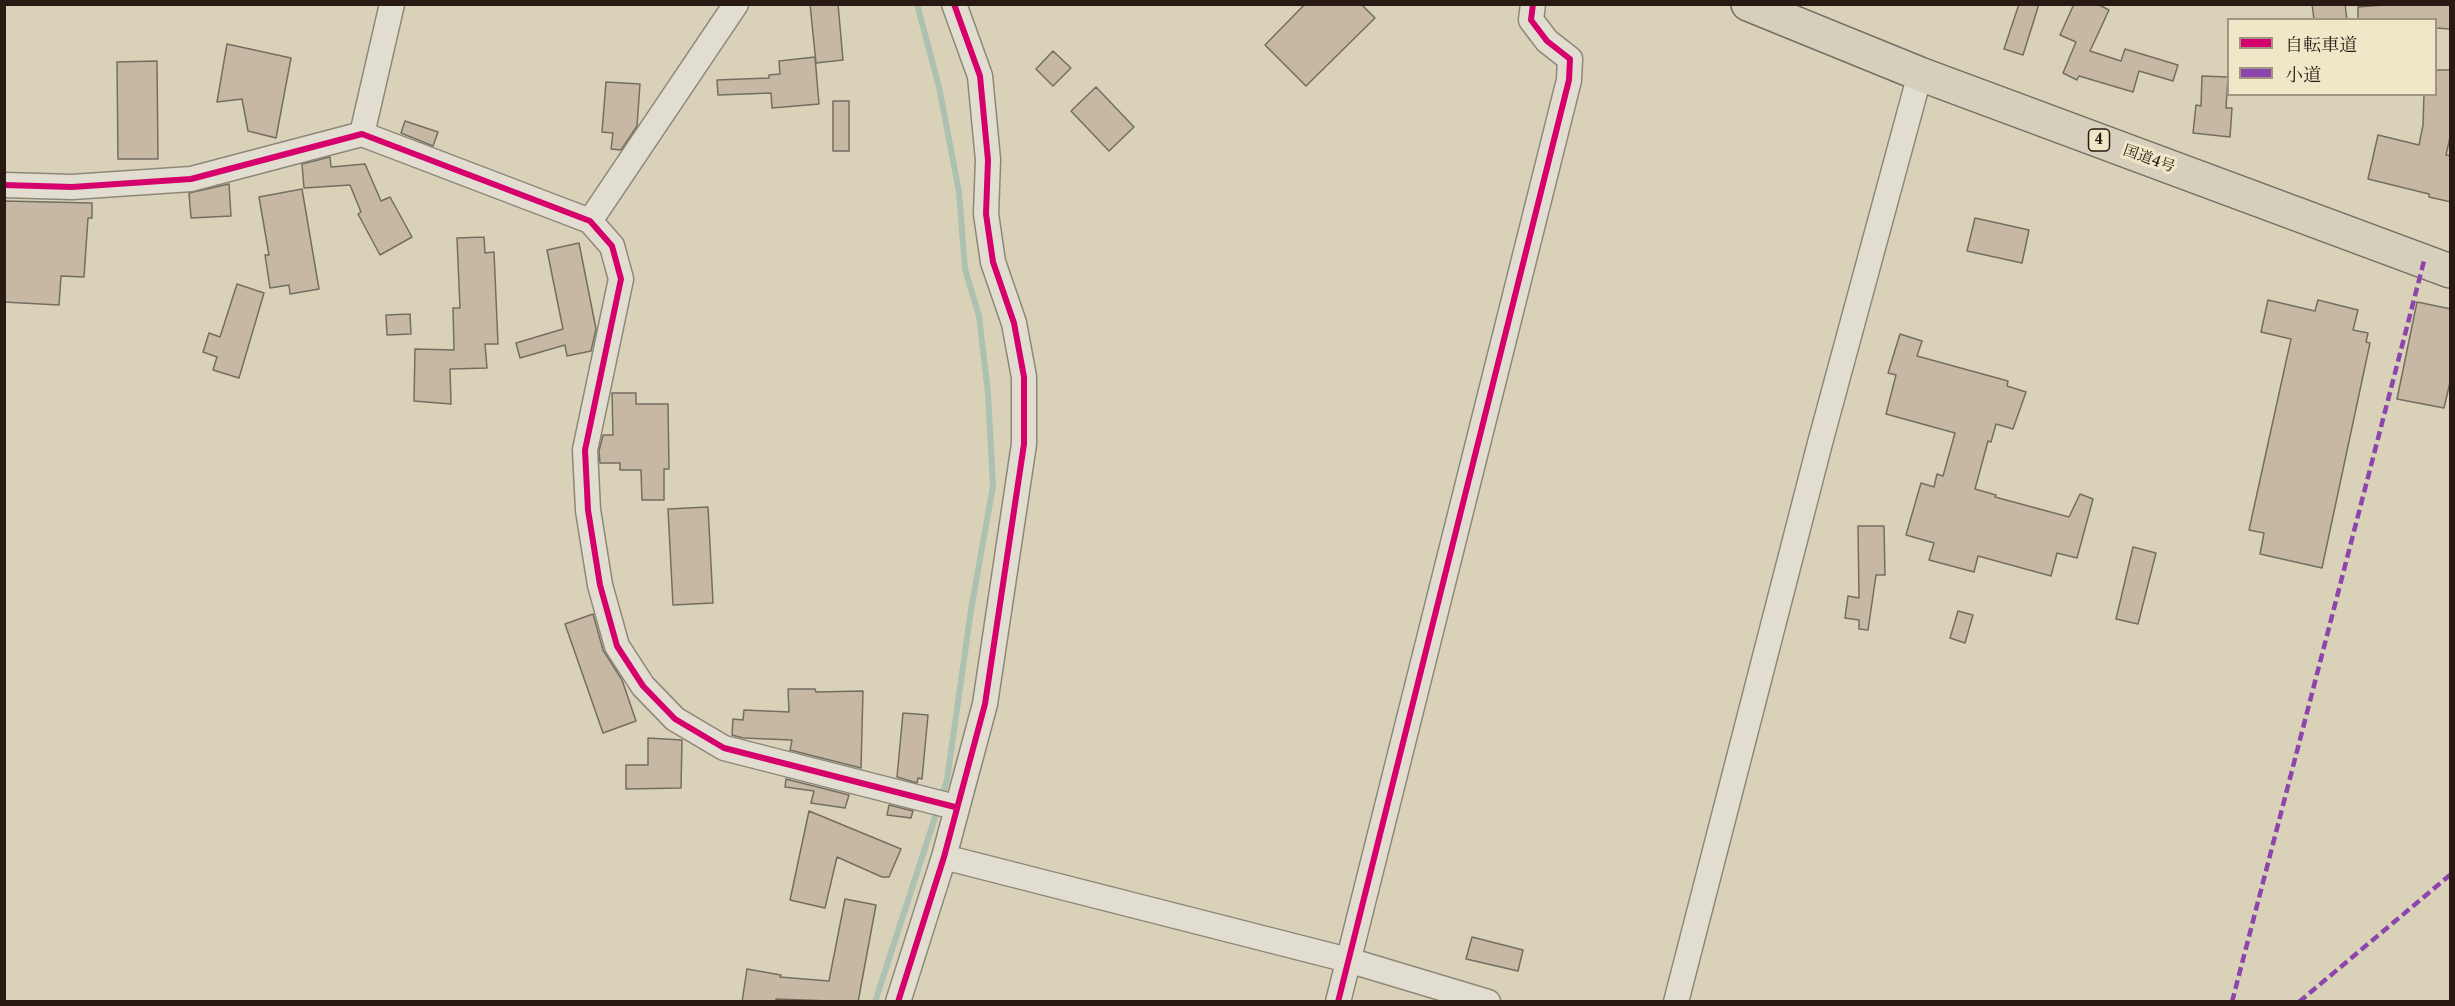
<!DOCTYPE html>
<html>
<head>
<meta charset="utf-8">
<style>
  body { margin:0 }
  #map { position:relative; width:2455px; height:1006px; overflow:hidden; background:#d9d2b8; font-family:"Libre Caslon Text","Noto Serif JP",serif }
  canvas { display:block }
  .frame { position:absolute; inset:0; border:6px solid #291913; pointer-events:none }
  .legend { position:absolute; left:2227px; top:18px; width:210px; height:78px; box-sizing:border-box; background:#efe7c8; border:2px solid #a09580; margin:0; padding:8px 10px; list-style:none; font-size:18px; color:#291913 }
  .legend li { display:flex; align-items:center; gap:12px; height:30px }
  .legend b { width:30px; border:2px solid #a09580 }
</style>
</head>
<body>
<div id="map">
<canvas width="2455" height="1006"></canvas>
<div class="frame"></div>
<ul class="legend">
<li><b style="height:8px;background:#d6006c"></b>自転車道</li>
<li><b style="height:8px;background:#8e44ad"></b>小道</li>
</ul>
</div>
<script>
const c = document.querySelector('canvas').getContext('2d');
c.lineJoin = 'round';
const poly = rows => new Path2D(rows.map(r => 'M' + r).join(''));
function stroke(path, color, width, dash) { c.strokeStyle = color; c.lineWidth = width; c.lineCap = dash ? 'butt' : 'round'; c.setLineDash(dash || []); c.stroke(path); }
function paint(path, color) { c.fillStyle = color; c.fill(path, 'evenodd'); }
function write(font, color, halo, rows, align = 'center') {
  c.font = font + ' "Libre Caslon Text","Noto Serif JP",serif'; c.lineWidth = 6; c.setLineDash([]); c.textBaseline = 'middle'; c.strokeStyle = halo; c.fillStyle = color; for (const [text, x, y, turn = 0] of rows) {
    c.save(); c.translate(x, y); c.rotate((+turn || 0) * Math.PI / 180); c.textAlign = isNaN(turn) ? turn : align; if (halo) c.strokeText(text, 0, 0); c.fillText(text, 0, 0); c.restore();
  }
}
stroke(poly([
  [917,4,939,87,959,192,965,269,979,316,988,393,993,486,971,610,947,780,941,799],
  [875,1002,938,808]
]), '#acc1b2', 6);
const building = poly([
  [810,4,838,4,843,60,816,63,810,4],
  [1305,4,1361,4,1375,18,1306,86,1265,45,1305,4],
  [2019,4,2039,4,2023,55,2004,49,2019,4],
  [2074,4,2097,4,2109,10,2090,51,2121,61,2125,49,2178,65,2173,81,2139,71,2133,92,2079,76,2077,80,2063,73,2076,42,2060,35,2074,4],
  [2312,4,2345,4,2347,20,2314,20,2312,4],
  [2396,4,2451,4,2450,29,2436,28,2436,20,2358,20,2358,7,2396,4],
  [227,44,291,58,276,138,248,131,242,99,217,102,227,44],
  [1053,51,1071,68,1053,86,1036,69,1053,51],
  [815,57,819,104,772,108,771,93,718,95,717,80,769,78,769,75,780,74,779,61,815,57],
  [157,61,158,159,118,159,117,62,157,61],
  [2436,70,2451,70,2451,133,2446,155,2451,156,2451,202,2429,197,2429,194,2368,179,2378,135,2419,145,2423,125,2424,94,2436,94,2436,70],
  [2202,76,2228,77,2226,108,2232,108,2230,137,2193,133,2196,105,2201,106,2202,76],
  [606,82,640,84,637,126,621,150,611,149,613,133,602,132,606,82],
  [1096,87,1134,127,1109,151,1071,111,1096,87],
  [833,101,849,101,849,151,833,151,833,101],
  [405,121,438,132,433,146,401,133,405,121],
  [330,157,331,167,365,164,381,201,390,197,412,237,380,255,358,214,361,212,350,185,304,188,302,164,330,157],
  [229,184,231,216,191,218,189,193,229,184],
  [302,189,319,289,290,294,289,285,270,288,265,255,269,255,259,197,302,189],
  [4,201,92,203,92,218,88,218,84,277,61,276,59,305,4,302,4,201],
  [1975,218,2029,230,2022,263,1967,251,1975,218],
  [484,237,485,253,494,252,498,344,485,344,487,368,450,369,451,404,414,401,415,349,454,350,453,308,460,308,457,238,484,237],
  [579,243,596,329,591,351,567,356,565,345,520,358,516,343,563,329,547,250,579,243],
  [237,284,264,293,239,378,213,370,217,357,203,352,209,333,220,337,237,284],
  [2268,300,2315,311,2318,300,2358,310,2353,330,2368,333,2366,342,2370,343,2322,568,2260,554,2264,533,2249,530,2291,339,2261,332,2268,300],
  [2417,302,2451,309,2451,378,2444,408,2397,399,2417,302],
  [410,314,411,334,387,335,386,315,410,314],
  [1900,334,1922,341,1917,356,2008,381,2007,386,2026,392,2013,429,1996,424,1991,442,1988,441,1975,489,1996,495,1995,497,2069,517,2080,494,2093,499,2077,558,2057,553,2051,576,1978,556,1974,572,1929,560,1934,543,1906,535,1921,483,1934,487,1937,474,1943,476,1955,433,1886,414,1896,375,1888,373,1900,334],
  [612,393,636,393,636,404,668,404,669,469,664,469,664,500,642,500,641,470,620,470,620,463,600,463,599,451,603,435,613,435,612,393],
  [708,507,713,603,673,605,668,509,708,507],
  [1858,526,1884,526,1885,575,1876,575,1868,630,1859,629,1859,620,1845,618,1848,596,1859,598,1858,526],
  [2133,547,2156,553,2138,624,2116,619,2133,547],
  [1958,611,1973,615,1965,643,1950,638,1958,611],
  [593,614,603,650,622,680,636,721,603,733,565,624,593,614],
  [788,689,815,689,816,692,863,691,861,768,790,750,792,740,743,738,732,735,733,719,743,720,744,710,789,712,788,689],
  [903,713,928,715,922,779,918,778,917,783,897,777,903,713],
  [648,738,682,740,681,788,626,789,626,765,648,765,648,738],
  [786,779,849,795,845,808,811,803,814,791,785,787,786,779],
  [889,805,913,811,911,818,887,815,889,805],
  [809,811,901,849,889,877,882,877,837,857,825,908,790,900,809,811],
  [845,899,876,905,858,1002,776,999,776,1002,742,1002,747,969,781,975,780,977,829,981,845,899],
  [1472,937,1523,950,1518,971,1466,959,1472,937]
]);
paint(building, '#c7b8a4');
stroke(building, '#746e61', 1.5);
const minor = poly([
  [362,134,392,4],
  [4,185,72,187,191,179,362,134,590,221,612,246,621,279,585,450,588,510,600,585,617,646,643,686,675,719,724,748,955,807],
  [590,221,736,4],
  [944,857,1348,960,1488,1002],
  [898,1002,944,857,985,704,1024,444,1024,377,1014,323,993,262,986,214,988,160,980,76,954,4],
  [1338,1002,1569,80,1570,59,1547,41,1531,20,1533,4],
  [1676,1002,1820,443,1920,74]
]);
const highway = poly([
  [1748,4,1920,74,2450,271]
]);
stroke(minor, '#8d8778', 27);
stroke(highway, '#746e61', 36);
stroke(minor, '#e1ded1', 24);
stroke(highway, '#d6cfbc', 33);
stroke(poly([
  [2232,1002,2424,261],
  [2299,1002,2450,875]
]), '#8e44ad', 4.5, [9, 4.5]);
stroke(poly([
  [4,185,72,187,191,179,362,134,590,221,612,246,621,279,585,450,588,510,600,585,617,646,643,686,675,719,724,748,955,807],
  [898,1002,944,857,985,704,1024,444,1024,377,1014,323,993,262,986,214,988,160,980,76,954,4],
  [1338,1002,1569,80,1570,59,1547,41,1531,20,1533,4]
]), '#d6006c', 6);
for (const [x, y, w] of [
  [2099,140,21]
]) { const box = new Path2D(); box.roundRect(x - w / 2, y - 11, w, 22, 4.5); c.fillStyle = '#efe7c8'; c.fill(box); stroke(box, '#291913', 1.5); }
write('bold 14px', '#291913', null, [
  ["4",2099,140]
]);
write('15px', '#291913', '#efe7c8', [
  ["国道4号",2149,159,20]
]);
</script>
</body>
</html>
